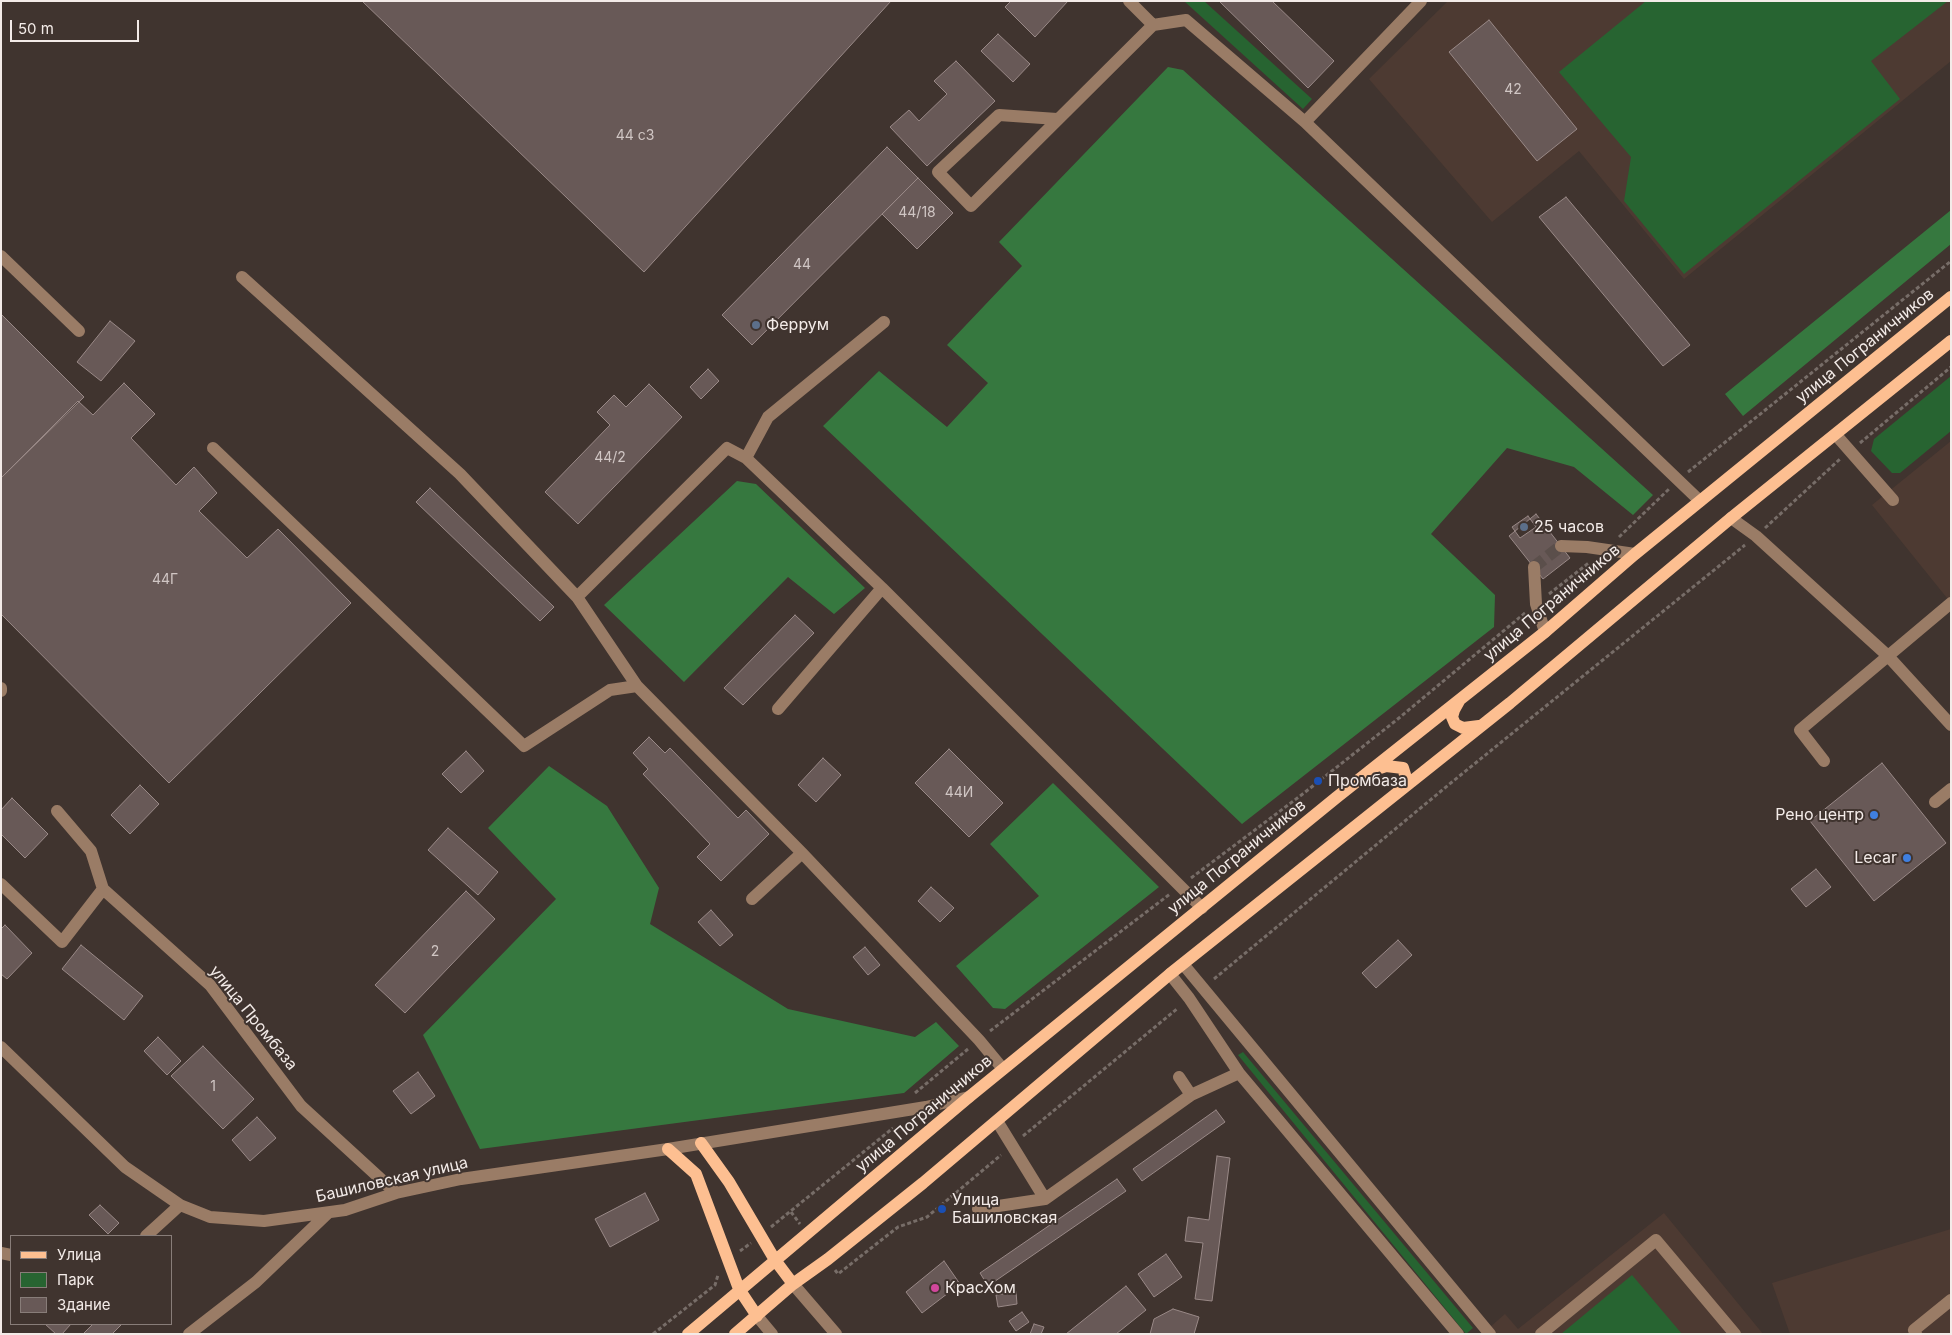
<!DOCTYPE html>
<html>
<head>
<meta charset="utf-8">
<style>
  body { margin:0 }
  #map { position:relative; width:1952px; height:1335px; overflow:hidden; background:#40342f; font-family:Inter,sans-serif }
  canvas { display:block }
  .frame { position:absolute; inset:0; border:2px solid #f3ebe8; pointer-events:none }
  .legend { position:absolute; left:10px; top:1235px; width:162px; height:90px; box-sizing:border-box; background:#40342f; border:1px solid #887d79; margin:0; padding:6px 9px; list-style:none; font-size:15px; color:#f3ebe8 }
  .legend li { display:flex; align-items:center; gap:10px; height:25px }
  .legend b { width:25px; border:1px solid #887d79 }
  .scale { position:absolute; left:10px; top:20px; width:129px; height:22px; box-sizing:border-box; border:2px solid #f3ebe8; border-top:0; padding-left:6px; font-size:15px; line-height:18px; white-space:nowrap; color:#f3ebe8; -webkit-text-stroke:4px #40342f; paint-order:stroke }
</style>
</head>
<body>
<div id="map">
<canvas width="1952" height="1335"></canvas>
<div class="frame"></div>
<ul class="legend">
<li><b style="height:6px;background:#fdbf91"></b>Улица</li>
<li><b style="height:14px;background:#276431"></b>Парк</li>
<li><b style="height:14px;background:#685957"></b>Здание</li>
</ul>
<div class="scale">50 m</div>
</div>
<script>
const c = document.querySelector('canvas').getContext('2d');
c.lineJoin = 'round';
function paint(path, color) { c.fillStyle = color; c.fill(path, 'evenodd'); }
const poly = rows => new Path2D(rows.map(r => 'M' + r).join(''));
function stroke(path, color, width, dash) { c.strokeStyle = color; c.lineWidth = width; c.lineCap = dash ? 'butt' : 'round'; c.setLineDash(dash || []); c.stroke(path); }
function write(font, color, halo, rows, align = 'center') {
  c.font = font + ' Inter,sans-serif'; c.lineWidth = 4; c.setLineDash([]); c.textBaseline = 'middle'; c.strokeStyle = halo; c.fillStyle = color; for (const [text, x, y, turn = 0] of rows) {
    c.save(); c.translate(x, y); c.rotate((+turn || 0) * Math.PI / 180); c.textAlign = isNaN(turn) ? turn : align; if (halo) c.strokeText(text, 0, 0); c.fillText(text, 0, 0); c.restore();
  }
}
paint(poly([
  [1448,1,1951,1,1951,61,1684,279,1579,151,1492,222,1369,79],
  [1951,441,1951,603,1872,505],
  [1664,1213,1763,1334,1482,1334,1505,1314,1518,1329],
  [1951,1229,1951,1334,1790,1334,1772,1283]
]), '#4d3a32');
paint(poly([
  [1184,1,1204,1,1312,99,1303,109],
  [1646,1,1948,1,1871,61,1900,99,1684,274,1624,201,1631,157,1559,72],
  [1951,376,1951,431,1900,473,1892,473,1871,451,1874,439],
  [1243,1052,1473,1328,1466,1334,1238,1055],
  [1632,1275,1682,1334,1561,1334]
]), '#276431');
paint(poly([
  [1168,67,1183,70,1653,495,1633,515,1574,467,1507,448,1431,534,1495,595,1494,627,1242,824,823,426,879,371,947,427,988,383,947,345,1022,266,999,242],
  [1951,210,1951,244,1743,416,1725,394],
  [737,481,756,484,865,588,834,614,788,577,684,682,604,605],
  [549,766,607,806,659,888,650,924,788,1009,915,1037,936,1022,959,1046,904,1093,480,1149,423,1035,556,899,488,828],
  [1053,783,1159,887,1005,1009,993,1008,956,966,1039,896,990,844]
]), '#36783f');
const building = poly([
  [362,1,891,1,644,272,362,1],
  [1011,1,1068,1,1035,37,1005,7,1011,1],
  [1219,1,1272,1,1334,61,1308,88,1219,1],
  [1489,20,1577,129,1537,161,1449,52,1489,20],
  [998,34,1030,64,1013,82,981,51,998,34],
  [956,61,995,101,927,166,890,127,909,110,919,121,947,94,934,81,956,61],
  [887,147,918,178,752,345,722,315,887,147],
  [918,178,953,213,917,249,882,214,918,178],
  [1566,197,1690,345,1663,366,1539,217,1566,197],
  [1,314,84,397,1,478,1,314],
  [110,321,135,341,101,381,77,362,110,321],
  [708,369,719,381,701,399,690,387,708,369],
  [124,383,155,414,131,438,176,485,194,467,217,493,199,511,247,558,278,529,351,603,169,783,1,614,1,478,78,401,93,415,124,383],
  [649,384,682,417,578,524,545,492,610,425,597,412,614,395,626,407,649,384],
  [430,488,554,607,540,621,416,502,430,488],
  [1536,514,1570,558,1543,579,1509,536,1536,514],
  [1528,516,1536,527,1520,538,1512,527,1528,516],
  [795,615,814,633,743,705,724,688,795,615],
  [649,737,665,753,670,748,738,818,746,810,769,834,721,881,697,857,710,844,643,774,648,769,633,753,649,737],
  [949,749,1003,803,969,837,915,783,949,749],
  [466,751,484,771,461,793,442,774,466,751],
  [823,758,841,775,816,802,798,785,823,758],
  [1882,763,1946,843,1874,901,1810,821,1882,763],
  [140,785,159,804,130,834,111,815,140,785],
  [12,798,48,834,25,858,1,834,1,810,12,798],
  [448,828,498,872,478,895,428,850,448,828],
  [1816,869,1831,887,1806,907,1791,889,1816,869],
  [931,887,954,908,940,922,918,901,931,887],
  [466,891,495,919,405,1013,375,985,466,891],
  [711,910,733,935,720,946,698,922,711,910],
  [5,925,32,953,7,979,1,974,1,929,5,925],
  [1398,940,1412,955,1376,988,1362,973,1398,940],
  [81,945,143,996,124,1020,62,969,81,945],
  [865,947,880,965,868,975,853,957,865,947],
  [158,1037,181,1061,167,1075,144,1051,158,1037],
  [203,1046,254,1099,223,1129,171,1076,203,1046],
  [418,1072,435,1096,411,1114,393,1091,418,1072],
  [1216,1110,1225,1122,1142,1181,1133,1169,1216,1110],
  [257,1117,276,1138,250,1161,232,1140,257,1117],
  [1217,1156,1230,1158,1212,1301,1195,1299,1203,1243,1185,1241,1188,1217,1209,1220,1217,1156],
  [1117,1179,1126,1191,988,1286,980,1273,1117,1179],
  [645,1193,659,1220,610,1247,595,1219,645,1193],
  [100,1205,119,1223,108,1234,89,1215,100,1205],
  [1166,1254,1182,1277,1154,1297,1138,1274,1166,1254],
  [944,1261,960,1284,922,1313,906,1292,944,1261],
  [1126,1286,1146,1310,1116,1334,1066,1334,1126,1286],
  [1016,1292,1017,1304,998,1307,996,1295,1016,1292],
  [1173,1309,1199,1317,1194,1334,1150,1334,1154,1319,1173,1309],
  [1022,1312,1029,1322,1016,1331,1009,1321,1022,1312],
  [45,1324,71,1324,62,1334,56,1334,45,1324],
  [93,1324,122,1324,112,1334,83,1334,93,1324],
  [1034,1324,1044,1327,1041,1334,1030,1334,1034,1324]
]);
paint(building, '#685957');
stroke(building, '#998987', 1);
stroke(poly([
  [1534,567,1561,546]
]), '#5b4f4b', 12, [12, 6]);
stroke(poly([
  [1860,443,1951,367],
  [1688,472,1951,261],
  [1765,528,1840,459],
  [1619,537,1669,489],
  [1549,594,1590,562],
  [1191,878,1304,793,1399,718,1525,613],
  [1214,979,1452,782,1745,545],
  [990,1031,1170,894],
  [915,1093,968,1049],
  [1023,1136,1178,1008],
  [791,1212,800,1224],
  [771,1227,893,1128],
  [740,1251,751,1243],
  [835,1270,838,1274,898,1227,927,1217,1001,1155],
  [653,1334,715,1285,718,1275]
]), '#776d68', 3, [4, 2.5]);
stroke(poly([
  [1129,1,1153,25,1186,20,1305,122,1700,501],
  [1057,119,999,115,938,172,971,206,1153,25],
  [1305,122,1421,1],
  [1,256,79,331],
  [242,277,460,474,577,597],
  [1836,435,1893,500],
  [213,448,524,746,610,690,637,686],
  [746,458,768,417,884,322],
  [1731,518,1756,536,1888,656,1951,725],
  [1561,546,1587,547,1635,554],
  [1534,567,1536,604,1545,632],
  [1,688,1,691],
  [778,709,882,588],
  [1824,761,1800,730,1951,603],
  [1935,802,1951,789],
  [57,811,91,851,103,889,210,985,301,1106,396,1193],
  [1,884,62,942,103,889],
  [752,899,802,853],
  [1183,964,1490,1334],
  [1170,974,1189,998,1239,1073,1458,1334],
  [1,1047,125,1167,180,1205,210,1217,264,1221,345,1210,396,1193,461,1179,668,1149,926,1107,969,1097],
  [1003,1069,979,1040,802,853,637,686,577,597,727,448,746,458,882,588,1202,908],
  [1179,1077,1191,1095],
  [997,1121,1045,1199],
  [978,1209,1045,1199,1191,1095,1239,1073],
  [146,1236,180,1205],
  [1,1253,11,1255],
  [793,1284,836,1334],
  [757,1316,772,1334],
  [189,1334,256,1282,328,1213],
  [1541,1334,1656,1240,1735,1334],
  [1916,1334,1914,1330,1951,1300]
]), '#9a7c66', 12);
stroke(poly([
  [1459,701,1454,710,1452,717,1455,724,1463,728,1479,726],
  [1374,770,1386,766,1403,768,1406,778,1400,789],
  [701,1143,729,1182,775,1260,793,1284],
  [668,1149,696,1174,739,1289,757,1316],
  [688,1334,969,1097,1337,797,1545,632,1635,554,1951,297],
  [735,1334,793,1284,828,1259,923,1183,1170,974,1510,703,1731,518,1951,341]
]), '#fdbf91', 12);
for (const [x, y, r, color] of [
  [756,325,5,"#5c6f8a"],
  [1524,527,5,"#5c6f8a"],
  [1318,781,5,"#1a4fb4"],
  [1874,815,5,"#3f7fe0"],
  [1907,858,5,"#3f7fe0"],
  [942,1209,5,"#1a4fb4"],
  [935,1288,5,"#d1479c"]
]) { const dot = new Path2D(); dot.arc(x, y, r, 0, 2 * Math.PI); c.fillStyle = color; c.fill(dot); stroke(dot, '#40342f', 2); }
write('14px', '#d0c6c4', null, [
  ["42",1513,90],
  ["44 с3",635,136],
  ["44/18",917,213],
  ["44",802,265],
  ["44/2",610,458],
  ["44Г",165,580],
  ["44И",959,793],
  ["2",435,952],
  ["1",213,1087]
]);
write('16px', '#f3ebe8', '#40342f', [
  ["Феррум",766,325],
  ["25 часов",1534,527],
  ["Промбаза",1328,781],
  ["Рено центр",1864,815,"right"],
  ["Lecar",1897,858,"right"],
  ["Улица",952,1200],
  ["Башиловская",952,1218],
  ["КрасХом",945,1288]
], 'left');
write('16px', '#f3ebe8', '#40342f', [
  ["улица Пограничников",1865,346,-39],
  ["улица Пограничников",1552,603,-40],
  ["улица Пограничников",1237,857,-39],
  ["улица Промбаза",253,1018,51],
  ["улица Пограничников",924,1114,-40],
  ["Башиловская улица",392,1180,-13]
]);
</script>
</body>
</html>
